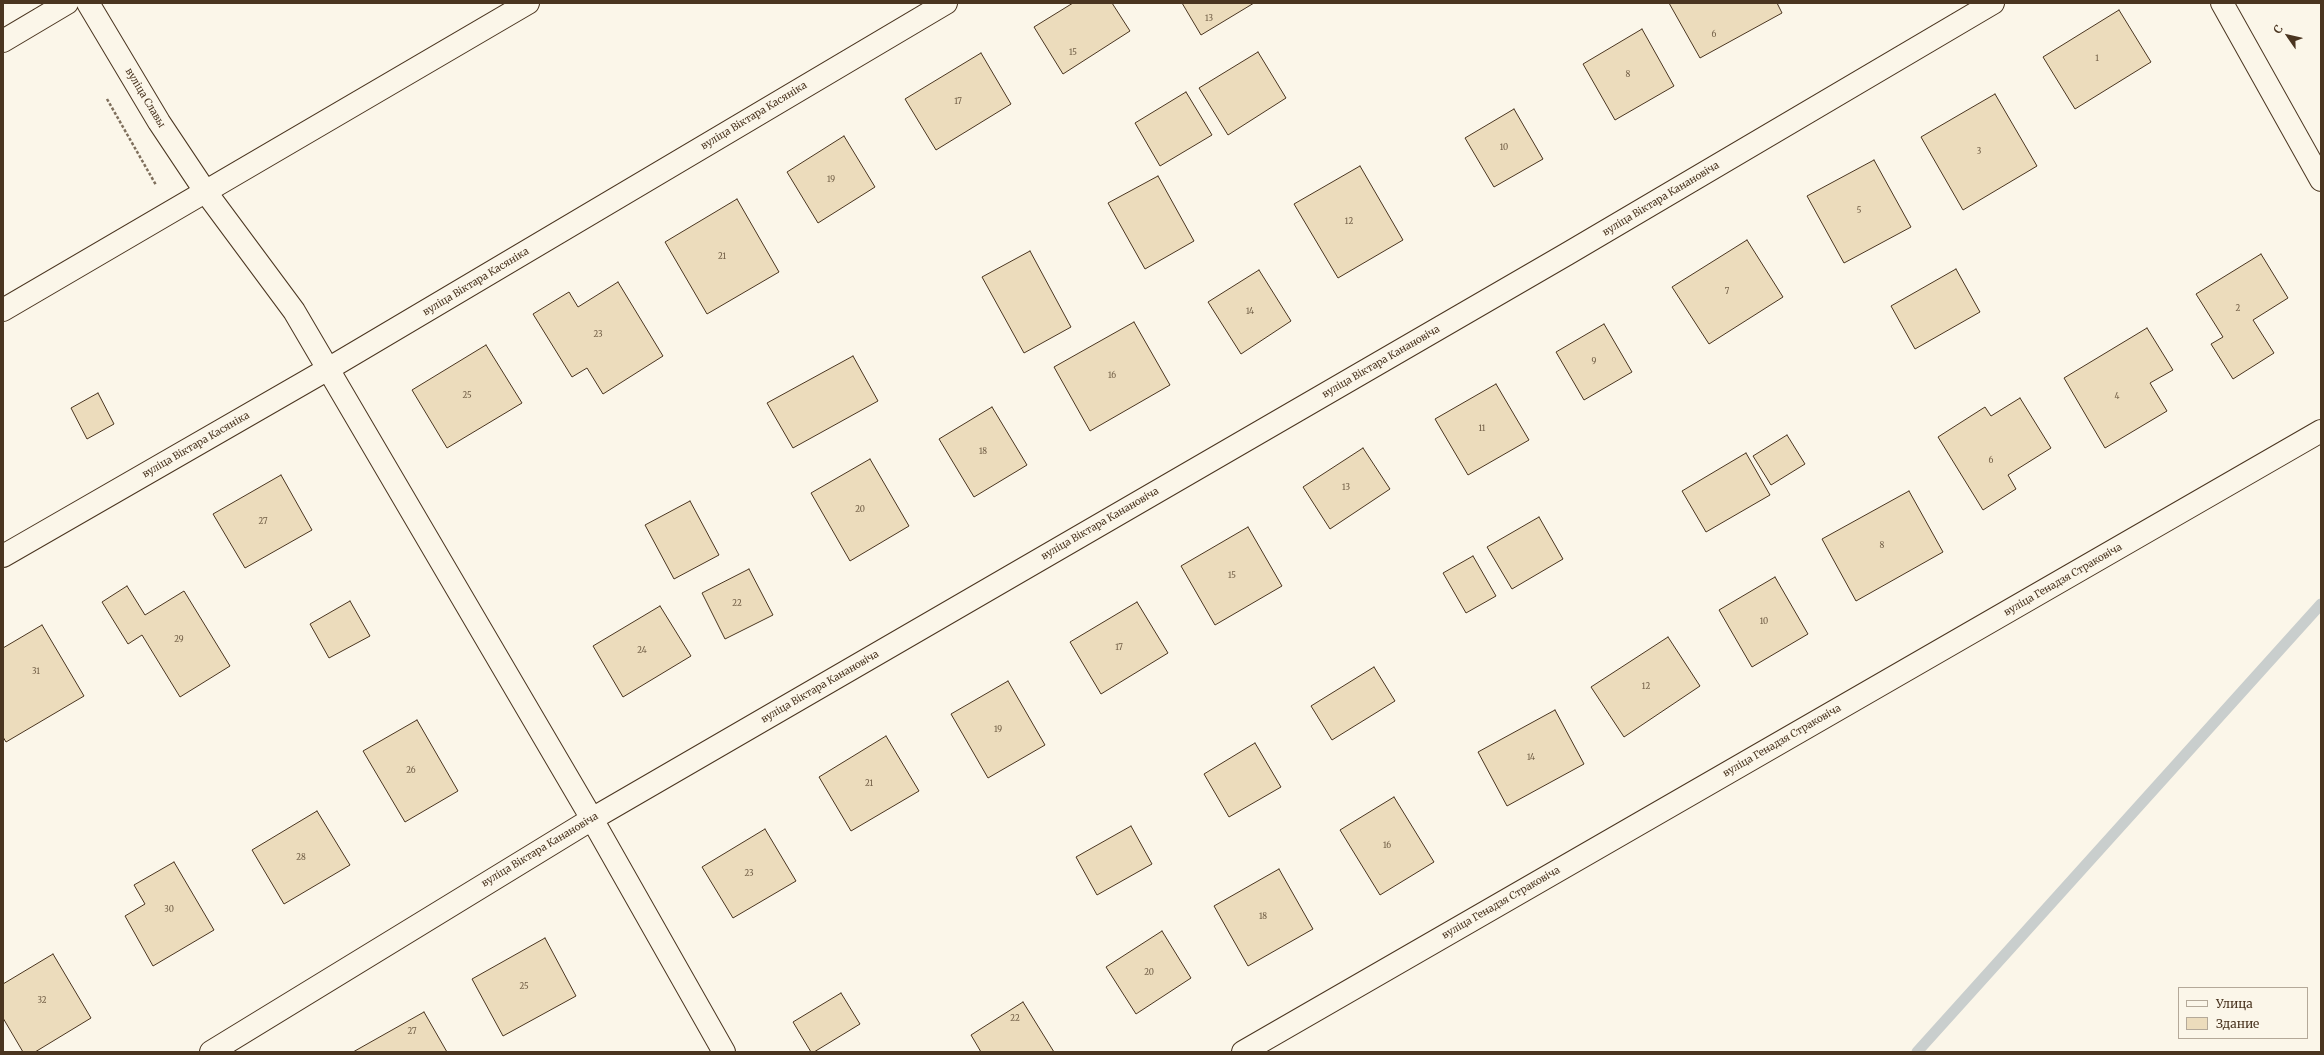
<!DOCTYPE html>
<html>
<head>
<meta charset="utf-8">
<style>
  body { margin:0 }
  #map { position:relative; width:2324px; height:1055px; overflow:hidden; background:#fbf6e9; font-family:Merriweather,serif }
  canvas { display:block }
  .frame { position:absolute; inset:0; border:4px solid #4a3520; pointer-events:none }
  .legend { position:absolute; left:2178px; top:987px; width:130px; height:52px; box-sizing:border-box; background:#fbf6e9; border:1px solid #b4a999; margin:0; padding:5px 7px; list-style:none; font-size:12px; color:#4a3520 }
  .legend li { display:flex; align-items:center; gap:8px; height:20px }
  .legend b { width:20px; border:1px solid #b4a999 }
  .north { position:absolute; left:2268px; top:16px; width:40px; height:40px; -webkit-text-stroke:3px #fbf6e9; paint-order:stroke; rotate:304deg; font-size:11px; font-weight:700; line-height:16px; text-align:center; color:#4a3520 }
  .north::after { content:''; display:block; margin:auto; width:14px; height:18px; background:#4a3520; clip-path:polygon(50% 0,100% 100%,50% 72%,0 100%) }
</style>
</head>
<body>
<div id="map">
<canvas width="2324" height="1055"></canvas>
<div class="frame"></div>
<ul class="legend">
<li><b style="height:5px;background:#fbf6e9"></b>Улица</li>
<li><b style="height:11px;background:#ecdcbc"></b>Здание</li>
</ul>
<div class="north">С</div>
</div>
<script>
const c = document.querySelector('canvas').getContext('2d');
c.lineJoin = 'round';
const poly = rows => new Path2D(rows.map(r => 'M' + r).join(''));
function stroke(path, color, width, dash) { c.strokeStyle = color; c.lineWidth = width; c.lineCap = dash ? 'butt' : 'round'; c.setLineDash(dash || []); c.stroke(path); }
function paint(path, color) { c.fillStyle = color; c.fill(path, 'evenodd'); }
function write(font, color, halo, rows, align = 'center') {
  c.font = font + ' Merriweather,serif'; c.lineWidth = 3; c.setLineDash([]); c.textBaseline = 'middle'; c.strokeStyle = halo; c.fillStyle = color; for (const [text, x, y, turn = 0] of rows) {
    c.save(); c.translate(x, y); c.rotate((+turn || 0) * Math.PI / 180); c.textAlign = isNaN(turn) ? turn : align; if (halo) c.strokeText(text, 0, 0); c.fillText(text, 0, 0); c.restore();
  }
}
stroke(poly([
  [1917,1052,2321,604]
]), '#c9cecd', 11);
const building = poly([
  [1073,3,1112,3,1130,31,1063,74,1034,27,1073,3],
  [1182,3,1254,3,1201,35,1182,3],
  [1669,3,1777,3,1782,13,1700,58,1669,3],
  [2119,10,2151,62,2075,109,2043,57,2119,10],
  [1642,29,1674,86,1615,120,1583,64,1642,29],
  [1258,52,1286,98,1228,135,1199,88,1258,52],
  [981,53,1011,104,936,150,905,99,981,53],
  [1186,92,1212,135,1160,166,1135,123,1186,92],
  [1995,94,2037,166,1963,210,1921,137,1995,94],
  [1514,109,1543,159,1494,187,1465,138,1514,109],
  [844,136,875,187,818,223,787,172,844,136],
  [1874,160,1911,227,1844,263,1807,196,1874,160],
  [1360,166,1403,240,1338,278,1294,204,1360,166],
  [1158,176,1194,241,1145,269,1108,203,1158,176],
  [737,199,779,272,707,314,665,242,737,199],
  [1747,240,1783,297,1709,344,1672,287,1747,240],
  [1030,251,1071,327,1024,353,982,277,1030,251],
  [2261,254,2288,298,2253,320,2274,353,2233,379,2211,344,2223,337,2196,294,2261,254],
  [1956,269,1980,312,1915,349,1891,306,1956,269],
  [1259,270,1291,321,1241,354,1208,302,1259,270],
  [618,282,663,356,603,394,587,368,572,377,533,314,569,292,578,307,618,282],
  [1134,322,1170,385,1090,431,1054,367,1134,322],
  [1604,324,1632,372,1584,400,1556,352,1604,324],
  [2147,328,2173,370,2150,383,2167,411,2105,448,2064,378,2147,328],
  [486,345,522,403,447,448,412,390,486,345],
  [853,356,878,401,793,448,767,403,853,356],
  [1496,384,1529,440,1468,475,1435,419,1496,384],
  [98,393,114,424,87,439,71,408,98,393],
  [2020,398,2051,448,2008,475,2016,489,1983,510,1938,437,1985,407,1991,416,2020,398],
  [992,407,1027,465,974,497,939,439,992,407],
  [1787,435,1805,464,1771,485,1753,456,1787,435],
  [1363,448,1390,489,1330,529,1303,487,1363,448],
  [1746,453,1770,495,1706,532,1682,491,1746,453],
  [870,459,909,526,850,561,811,493,870,459],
  [281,475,312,530,245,568,213,514,281,475],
  [1909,491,1943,552,1856,601,1822,539,1909,491],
  [690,501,719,555,674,579,645,525,690,501],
  [1539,517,1563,559,1512,589,1487,547,1539,517],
  [1248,527,1282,586,1215,625,1181,566,1248,527],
  [1473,556,1496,596,1466,613,1443,573,1473,556],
  [749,569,773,615,725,639,702,593,749,569],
  [1775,577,1808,634,1752,667,1719,610,1775,577],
  [127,586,145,615,184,591,230,666,180,697,142,635,128,644,102,602,127,586],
  [350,601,370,636,329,658,310,624,350,601],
  [1137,602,1168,653,1101,694,1070,642,1137,602],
  [660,606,691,656,623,697,593,646,660,606],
  [42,625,84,696,6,742,3,737,3,648,42,625],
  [1668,637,1700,686,1624,737,1591,687,1668,637],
  [1374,667,1395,701,1332,740,1311,706,1374,667],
  [1008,681,1045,745,988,778,951,714,1008,681],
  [1555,710,1584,764,1507,806,1478,752,1555,710],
  [417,720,458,791,405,822,363,751,417,720],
  [886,736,919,791,851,831,819,777,886,736],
  [1255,743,1281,787,1229,817,1204,774,1255,743],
  [1394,797,1434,862,1380,895,1340,830,1394,797],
  [317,811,350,865,284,904,252,850,317,811],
  [1131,826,1152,864,1097,895,1076,857,1131,826],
  [765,829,796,881,733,918,702,867,765,829],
  [174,862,214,930,153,966,125,916,145,904,134,885,174,862],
  [1279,869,1313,929,1248,966,1214,906,1279,869],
  [1162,931,1191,978,1136,1014,1106,967,1162,931],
  [545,938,576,996,503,1036,472,979,545,938],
  [53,954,91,1018,35,1052,23,1052,3,1018,3,984,53,954],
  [841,993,860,1024,814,1052,811,1052,793,1022,841,993],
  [1023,1002,1054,1052,981,1052,971,1035,1023,1002],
  [424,1012,447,1052,353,1052,424,1012]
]);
paint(building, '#ecdcbc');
stroke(building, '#4a3520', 1);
const street = poly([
  [88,3,159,122,205,191,294,311,592,819,724,1052],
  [2222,3,2321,180],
  [3,41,67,3],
  [3,556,328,369,946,3],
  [211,1052,592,819,1567,254,1993,3],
  [1243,1052,2321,431]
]);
const secondary = poly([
  [3,310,528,3]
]);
stroke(street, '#4a3520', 24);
stroke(secondary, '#4a3520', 24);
stroke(poly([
  [107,99,156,185]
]), '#7f6f5c', 2.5, [3, 2]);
stroke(street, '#fbf6e9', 22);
stroke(secondary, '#fbf6e9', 22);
write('8px', '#725f47', null, [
  ["13",1209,19],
  ["6",1714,35],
  ["15",1073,53],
  ["1",2097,59],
  ["8",1628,75],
  ["17",958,102],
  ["10",1504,148],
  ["3",1979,152],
  ["19",831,180],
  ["5",1859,211],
  ["12",1349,222],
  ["21",722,257],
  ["7",1727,292],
  ["2",2238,309],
  ["14",1250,312],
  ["23",598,335],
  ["9",1594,362],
  ["16",1112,376],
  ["25",467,396],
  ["4",2117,397],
  ["11",1482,429],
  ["18",983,452],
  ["6",1991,461],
  ["13",1346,488],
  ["20",860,510],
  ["27",263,522],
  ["8",1882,546],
  ["15",1232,576],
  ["22",737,604],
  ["10",1764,622],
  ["29",179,640],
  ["17",1119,648],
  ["24",642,651],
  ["31",36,672],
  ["12",1646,687],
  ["19",998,730],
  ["14",1531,758],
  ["26",411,771],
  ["21",869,784],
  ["16",1387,846],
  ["28",301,858],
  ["23",749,874],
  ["30",169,910],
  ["18",1263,917],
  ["20",1149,973],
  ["25",524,987],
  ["32",42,1001],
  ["22",1015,1019],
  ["27",412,1032]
]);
write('10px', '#4a3520', '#fbf6e9', [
  ["вуліца Славы",145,98,59],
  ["вуліца Віктара Касяніка",754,116,-31],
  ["вуліца Віктара Канановіча",1661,199,-31],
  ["вуліца Віктара Касяніка",476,282,-31],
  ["вуліца Віктара Канановіча",1381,362,-30],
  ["вуліца Віктара Касяніка",196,445,-30],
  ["вуліца Віктара Канановіча",1100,524,-30],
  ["вуліца Генадзя Страковіча",2063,580,-30],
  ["вуліца Віктара Канановіча",820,687,-30],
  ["вуліца Генадзя Страковіча",1782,741,-30],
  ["вуліца Віктара Канановіча",540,850,-31],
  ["вуліца Генадзя Страковіча",1501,903,-30]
]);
</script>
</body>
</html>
